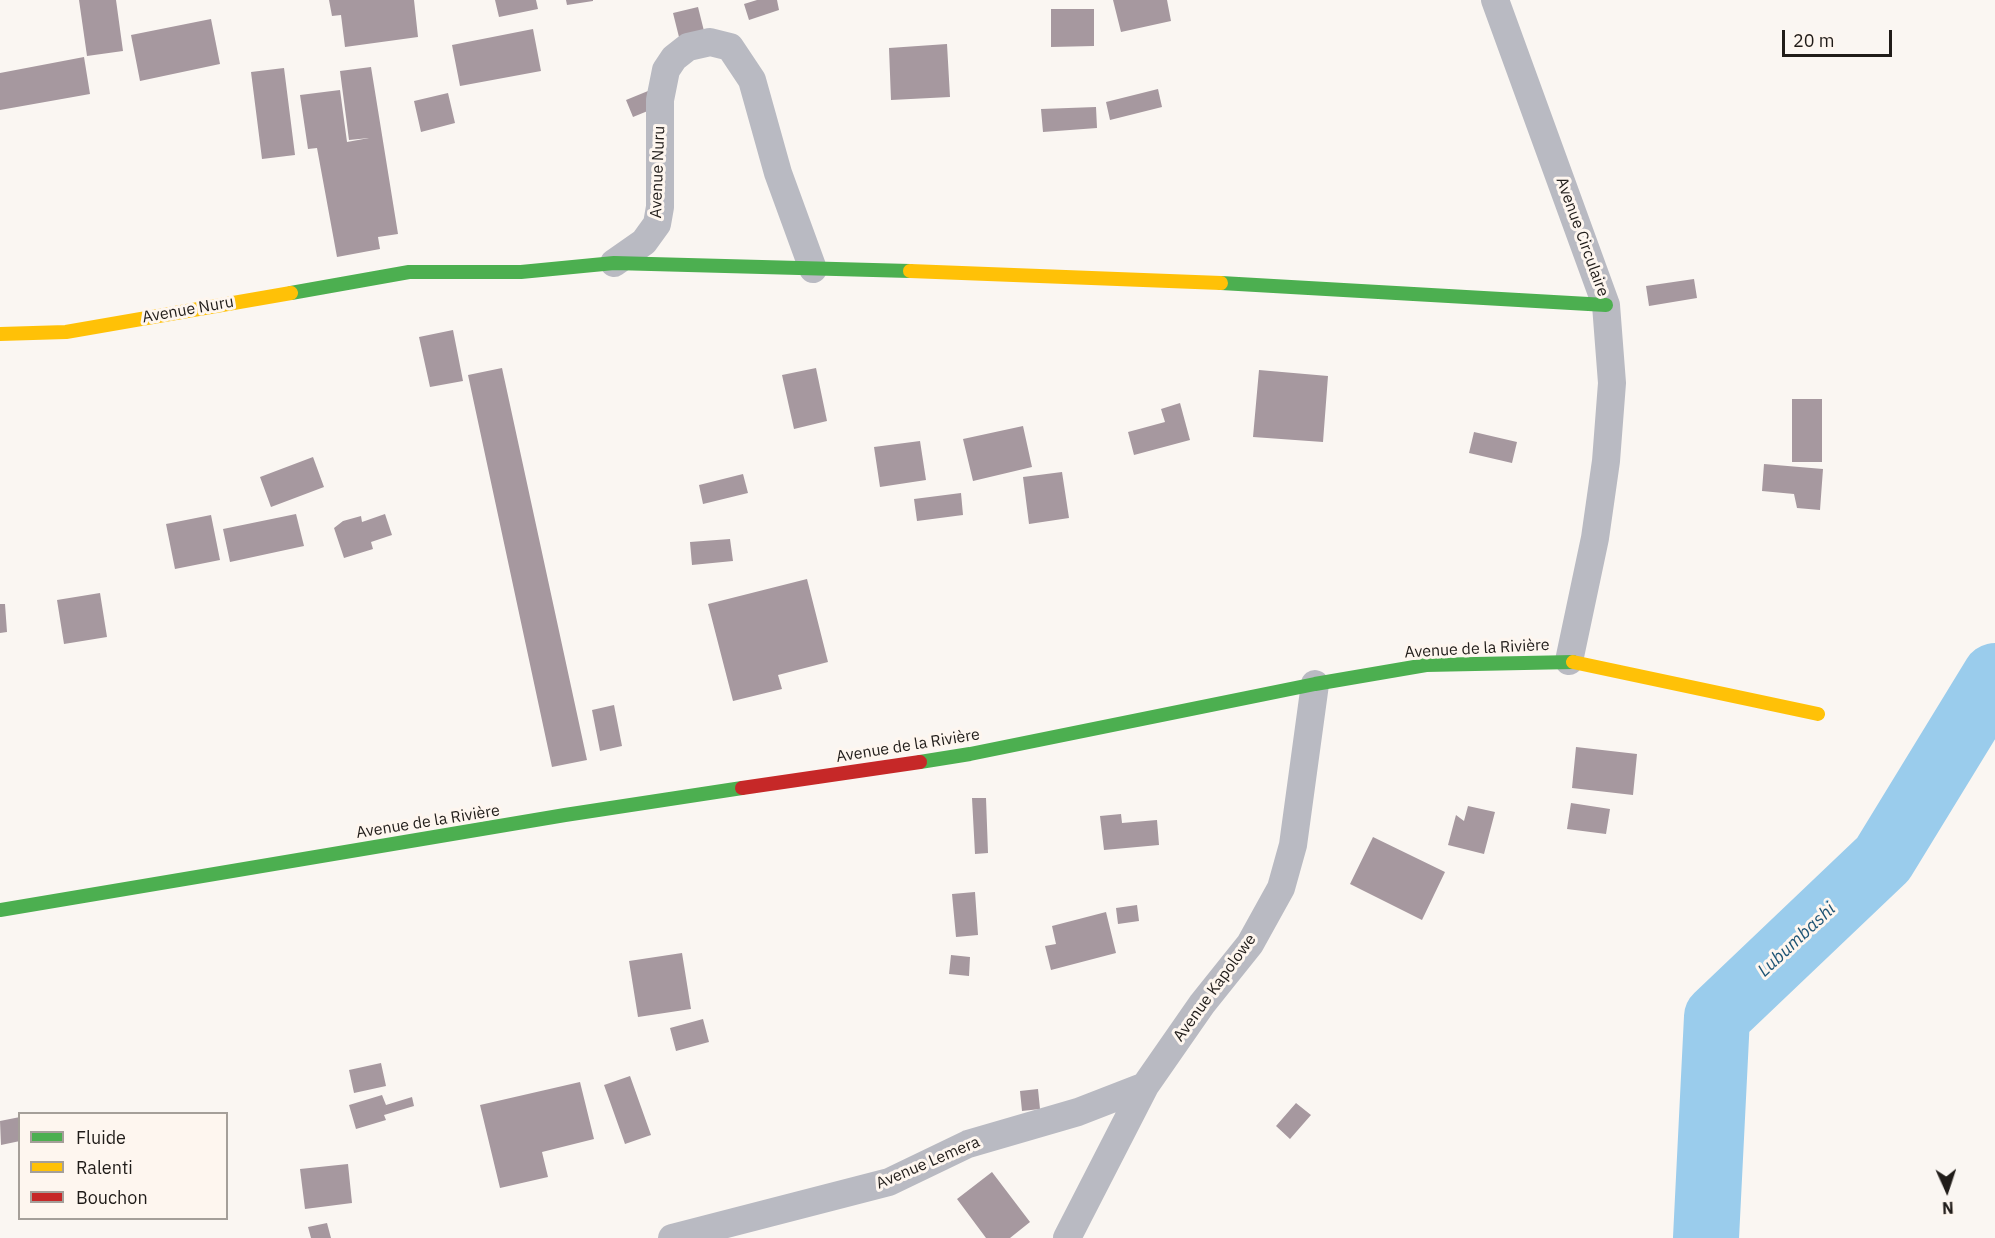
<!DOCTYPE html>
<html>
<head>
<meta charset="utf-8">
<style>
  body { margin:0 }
  #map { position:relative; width:1995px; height:1238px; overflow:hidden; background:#faf6f2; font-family:"IBM Plex Sans",sans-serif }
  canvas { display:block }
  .legend { position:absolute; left:18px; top:1112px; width:210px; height:108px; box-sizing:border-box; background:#fef6ef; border:2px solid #a59f99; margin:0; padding:8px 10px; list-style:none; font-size:18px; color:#201c19 }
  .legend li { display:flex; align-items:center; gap:12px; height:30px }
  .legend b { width:30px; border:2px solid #a59f99 }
  .north { position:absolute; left:1917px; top:1160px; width:60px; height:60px; -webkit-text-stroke:4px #fef6ef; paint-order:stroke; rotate:177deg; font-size:16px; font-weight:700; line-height:24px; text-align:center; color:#201c19 }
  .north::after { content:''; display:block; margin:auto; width:21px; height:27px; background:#201c19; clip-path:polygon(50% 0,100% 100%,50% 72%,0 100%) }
  .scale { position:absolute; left:1782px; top:30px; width:110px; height:27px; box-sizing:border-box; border:3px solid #201c19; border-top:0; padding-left:8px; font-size:18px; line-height:21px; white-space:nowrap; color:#201c19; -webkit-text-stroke:4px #fef6ef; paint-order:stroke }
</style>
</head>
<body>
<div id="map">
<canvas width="1995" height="1238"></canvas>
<ul class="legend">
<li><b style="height:8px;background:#4caf50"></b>Fluide</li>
<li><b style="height:8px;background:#ffc107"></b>Ralenti</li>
<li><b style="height:8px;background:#c62828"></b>Bouchon</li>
</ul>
<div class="north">N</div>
<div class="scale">20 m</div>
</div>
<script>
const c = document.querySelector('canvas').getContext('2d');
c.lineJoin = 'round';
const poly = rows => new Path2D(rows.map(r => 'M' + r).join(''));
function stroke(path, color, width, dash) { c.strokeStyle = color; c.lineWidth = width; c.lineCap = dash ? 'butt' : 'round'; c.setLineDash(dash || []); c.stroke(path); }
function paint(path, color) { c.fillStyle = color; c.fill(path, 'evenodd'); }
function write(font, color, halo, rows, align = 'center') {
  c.font = font + ' "IBM Plex Sans",sans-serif'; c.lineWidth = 6; c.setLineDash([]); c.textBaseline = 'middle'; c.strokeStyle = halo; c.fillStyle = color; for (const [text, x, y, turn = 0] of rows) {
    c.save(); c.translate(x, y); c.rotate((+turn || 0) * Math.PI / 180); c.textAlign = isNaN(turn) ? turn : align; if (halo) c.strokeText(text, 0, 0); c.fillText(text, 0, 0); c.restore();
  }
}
stroke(poly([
  [1706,1238,1717,1017,1883,859,1995,676]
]), '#9accec', 66);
paint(poly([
  [79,0,116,0,123,51,87,56],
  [329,0,414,0,418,37,345,47,341,15,332,16],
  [495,0,536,0,538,9,499,17],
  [566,0,593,0,593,1,567,5],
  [757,0,777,0,779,10,749,20,744,4],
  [1113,0,1167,0,1171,21,1121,32],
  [698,7,704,31,679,37,673,13],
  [1051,9,1094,9,1094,46,1051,47],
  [211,19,220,64,140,81,131,35],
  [533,29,541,71,460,86,452,45],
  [947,44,950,97,891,100,889,48],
  [84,57,90,94,0,110,0,73],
  [371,67,398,234,378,237,380,249,337,257,317,148,308,149,300,95,340,90,347,142,369,138,349,140,340,71],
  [284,68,295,155,262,159,251,72],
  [1158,89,1162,107,1110,120,1106,102],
  [648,91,655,108,633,117,626,100],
  [448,93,455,123,421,132,414,101],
  [1096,107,1097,128,1043,132,1041,109],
  [1694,279,1697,298,1649,306,1646,286],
  [453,330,463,381,430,387,419,337],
  [502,368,587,760,552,767,468,375],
  [816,368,827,421,794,429,782,375],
  [1259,370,1328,376,1323,442,1253,437],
  [1792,399,1822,399,1822,462,1792,462],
  [1180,403,1190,440,1134,455,1128,432,1165,422,1161,409],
  [1023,426,1032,467,973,481,963,439],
  [1474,432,1517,442,1512,463,1469,453],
  [920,441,926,480,880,487,874,447],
  [313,457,324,487,271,507,260,477],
  [1764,464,1823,469,1820,510,1797,508,1794,494,1762,491],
  [1062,472,1069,518,1029,524,1023,477],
  [743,474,748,493,703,504,699,485],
  [961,493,963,515,917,521,914,499],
  [296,514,304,546,230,562,223,529],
  [385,514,392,535,371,542,373,549,344,558,334,528,343,521,361,516,362,522],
  [211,515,220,560,175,569,166,524],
  [730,539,733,561,692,565,690,542],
  [807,579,828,662,778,675,782,689,733,701,708,604],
  [100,593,107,637,64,644,57,600],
  [0,604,5,604,7,632,0,633],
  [614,705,622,746,600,751,592,710],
  [1576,747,1637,754,1633,795,1572,788],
  [972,798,986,798,988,853,975,854],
  [1571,803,1610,809,1606,834,1567,829],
  [1468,806,1495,812,1484,854,1448,845,1456,815,1464,821],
  [1121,814,1122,823,1157,820,1159,845,1104,850,1100,816],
  [1373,837,1445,872,1422,920,1350,884],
  [975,892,978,935,956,937,952,894],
  [1137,905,1139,921,1118,924,1116,908],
  [1106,912,1116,953,1051,970,1045,946,1056,944,1052,926],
  [682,953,691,1009,638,1017,629,961],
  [951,955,970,957,969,976,949,974],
  [703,1019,709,1042,676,1051,670,1028],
  [381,1063,386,1086,354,1093,349,1070],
  [630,1076,651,1135,625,1144,604,1085],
  [580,1082,594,1139,542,1152,548,1177,500,1188,480,1105],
  [1038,1089,1040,1109,1022,1111,1020,1091],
  [382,1095,386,1105,412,1097,414,1106,384,1115,386,1120,356,1129,349,1105],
  [1296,1103,1311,1115,1290,1139,1276,1126],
  [20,1117,20,1141,1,1145,0,1121],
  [348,1164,352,1203,305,1209,300,1169],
  [992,1172,1030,1222,1010,1238,986,1238,957,1199],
  [327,1223,331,1238,311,1238,308,1227]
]), '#a6989f');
stroke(poly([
  [1495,0,1606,305,1612,383,1606,461,1595,538,1569,661],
  [614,263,644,242,657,224,660,207,660,100,666,70,674,58,688,47,710,42,730,47,752,80,778,173,813,269],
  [672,1238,889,1182,968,1144,1078,1112,1145,1086],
  [1067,1238,1145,1086,1202,1004,1250,944,1281,888,1293,845,1315,684]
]), '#b9bac2', 28);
stroke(poly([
  [1221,283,1606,305],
  [291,293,409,272,521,272,614,263,910,271],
  [920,762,970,754,1315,684,1426,665,1573,662],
  [0,910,565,815,742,788]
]), '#4caf50', 14);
stroke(poly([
  [910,271,1221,283],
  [0,334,66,332,291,293],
  [1573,662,1818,714]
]), '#ffc107', 14);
stroke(poly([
  [742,788,920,762]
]), '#c62828', 14);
write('16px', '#201c19', '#fef6ef', [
  ["Avenue Nuru",658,172,-88],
  ["Avenue Circulaire",1582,237,70],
  ["Avenue Nuru",188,310,-10],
  ["Avenue de la Rivière",1477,649,-3],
  ["Avenue de la Rivière",908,746,-9],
  ["Avenue de la Rivière",428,822,-9],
  ["Avenue Kapolowe",1215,988,-54],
  ["Avenue Lemera",928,1163,-23]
]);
write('italic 18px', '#1d5475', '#fef6ef', [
  ["Lubumbashi",1797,940,-43]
]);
</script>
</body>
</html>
